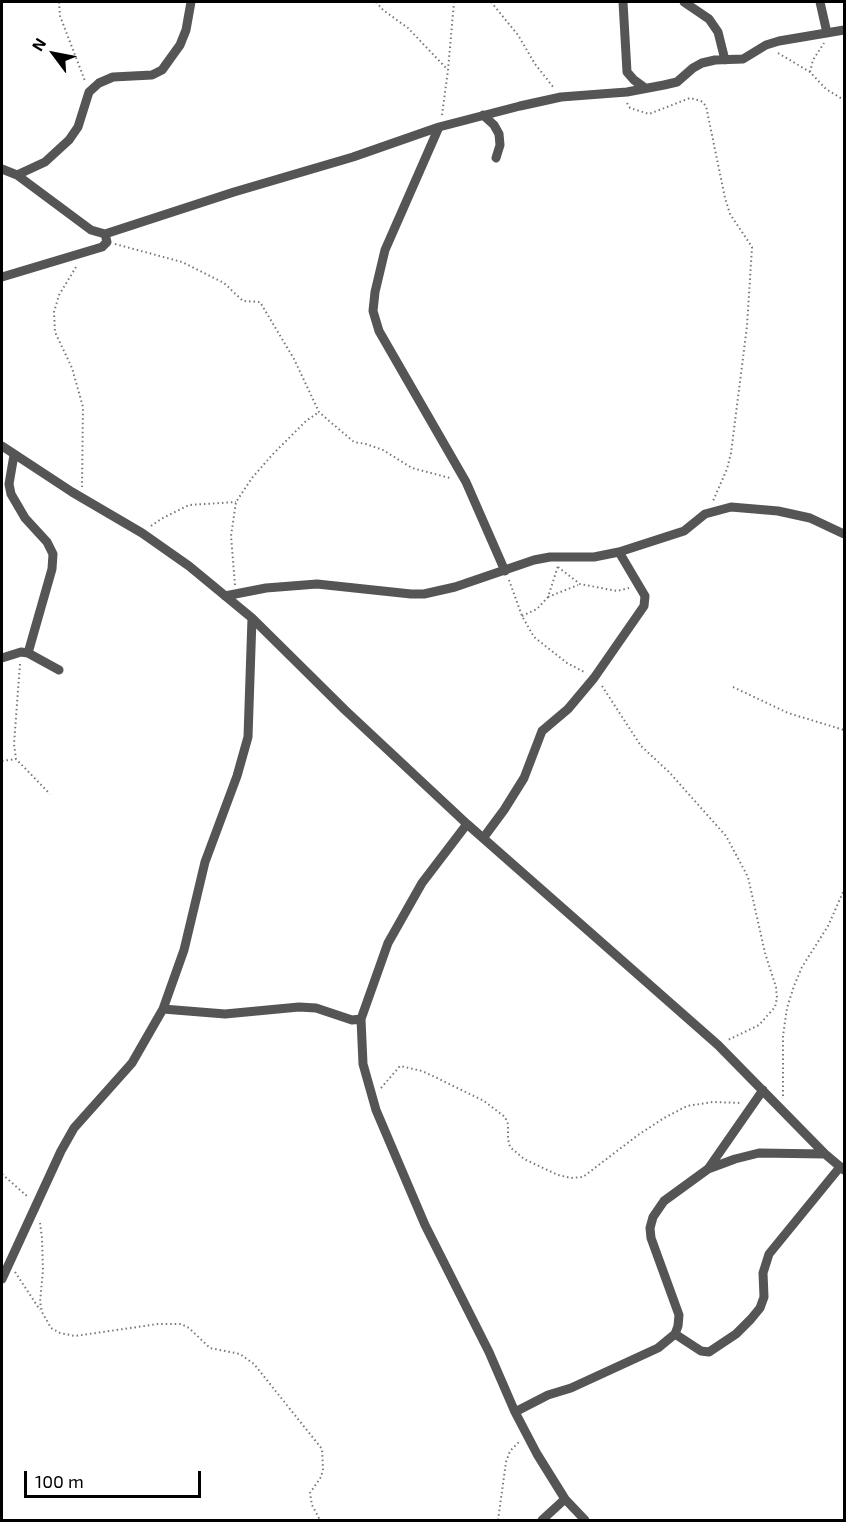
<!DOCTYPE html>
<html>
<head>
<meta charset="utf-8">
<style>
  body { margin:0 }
  #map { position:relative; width:846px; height:1522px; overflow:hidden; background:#fff; font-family:"Exo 2",sans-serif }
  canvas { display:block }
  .frame { position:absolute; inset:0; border:3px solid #000; pointer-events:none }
  .north { position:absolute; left:24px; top:24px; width:60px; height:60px; -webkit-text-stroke:4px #fff; paint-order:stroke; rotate:302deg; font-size:16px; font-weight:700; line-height:24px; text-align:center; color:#000 }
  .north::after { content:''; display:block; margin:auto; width:21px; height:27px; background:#000; clip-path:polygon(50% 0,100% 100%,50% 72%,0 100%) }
  .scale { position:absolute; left:24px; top:1471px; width:177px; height:27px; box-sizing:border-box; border:3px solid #000; border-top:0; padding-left:8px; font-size:18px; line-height:21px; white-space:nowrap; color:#000; -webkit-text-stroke:4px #fff; paint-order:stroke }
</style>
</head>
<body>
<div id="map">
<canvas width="846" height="1522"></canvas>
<div class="frame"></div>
<div class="north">N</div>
<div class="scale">100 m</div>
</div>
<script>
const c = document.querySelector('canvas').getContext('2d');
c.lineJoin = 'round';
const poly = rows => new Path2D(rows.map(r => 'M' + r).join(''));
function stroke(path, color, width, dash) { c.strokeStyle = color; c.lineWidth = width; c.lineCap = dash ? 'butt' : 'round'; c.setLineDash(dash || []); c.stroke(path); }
stroke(poly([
  [59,2,60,16,85,81],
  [376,2,383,10,408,28,448,70],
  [491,2,518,35,535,64,554,88],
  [778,53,810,72,826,89,844,100],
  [810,72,813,60,824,43],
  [627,103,630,108,649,114,690,98,701,101,706,106,725,198,730,214,752,247,747,326,731,453,727,469,713,501],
  [442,115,448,70,454,2],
  [115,244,182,262,224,283,243,301,260,302,294,359,319,412,328,420,354,442,366,444,383,450,412,468,450,478],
  [76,267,59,295,54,312,55,332,72,368,83,407,82,487],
  [151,526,161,519,189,505,236,502],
  [558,567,580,584,617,591,629,588],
  [509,580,522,616,534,637,567,663,586,673],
  [235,585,231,536,236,502,252,478,272,455,306,421,319,412],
  [548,597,578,585],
  [522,616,537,609,548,597,558,566],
  [20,664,14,744,16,759,50,794],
  [602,686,641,746,669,772,726,836,748,877,765,953,776,987,777,998,775,1007,759,1025,728,1040],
  [733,687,788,713,844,730],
  [2,761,16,759],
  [381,1088,400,1066,422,1071,437,1078,484,1101,505,1117,508,1124,508,1139,510,1147,524,1159,558,1175,571,1178,583,1177,638,1135,664,1118,687,1106,713,1102,742,1103],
  [783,1096,783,1036,787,1008,794,986,802,967,828,926,844,890],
  [2,1174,28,1197],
  [40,1223,42,1238,43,1270,40,1302,42,1312,51,1328,60,1333,75,1336,158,1324,181,1324,189,1328,210,1348,240,1354,254,1364,322,1449,323,1469,321,1477,310,1493,312,1505,320,1520],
  [15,1272,40,1310],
  [498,1520,506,1462,510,1451,519,1442]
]), '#777', 2, [1.5, 3]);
stroke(poly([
  [623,2,627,72,634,80,645,88],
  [684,2,709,19,718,32,725,60],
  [820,2,827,33],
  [483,115,494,125,499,134,500,145,496,158],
  [439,127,385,250,375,292,373,311,379,331,466,482,505,571],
  [2,169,17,175,91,230,105,234,234,192,353,157,439,127,520,106,561,97,627,92,664,85,677,82,693,68,702,63,715,60,743,59,766,45,779,41,844,30],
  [17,175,45,162,69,140,78,127,89,92,99,83,113,77,152,75,162,70,180,45,186,30,191,2],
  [2,277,102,247,107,242,105,234],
  [2,446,72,492,142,533,189,566,252,618,345,710,467,824,718,1045,825,1154,844,1170],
  [14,455,9,484,11,494,25,518,47,542,53,554,52,569,28,653],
  [225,596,266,588,317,584,411,594,424,594,455,587,534,560,550,557,594,557,619,552,684,531,705,514,731,507,778,511,810,518,844,534],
  [2,658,21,652,28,653,59,670],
  [467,824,422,883,388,943,361,1019,363,1064,376,1110,425,1225,489,1352,515,1412,537,1454,565,1499,542,1520],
  [484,837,504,810,524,778,542,731,568,709,594,678,644,606,645,596,619,552],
  [163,1009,225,1014,299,1007,316,1008,352,1020,361,1019],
  [708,1169,763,1090],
  [2,1279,61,1151,74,1128,132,1063,163,1009,184,950,205,862,237,776,248,737,252,618],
  [675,1334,701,1351,709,1352,736,1334,751,1319,760,1308,764,1297,763,1273,769,1254,840,1167],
  [515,1412,548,1395,571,1388,658,1348,675,1334,678,1326,679,1315,651,1238,650,1228,653,1217,664,1201,708,1169,735,1159,759,1153,825,1154],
  [565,1499,585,1520]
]), '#555', 9);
</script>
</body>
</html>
